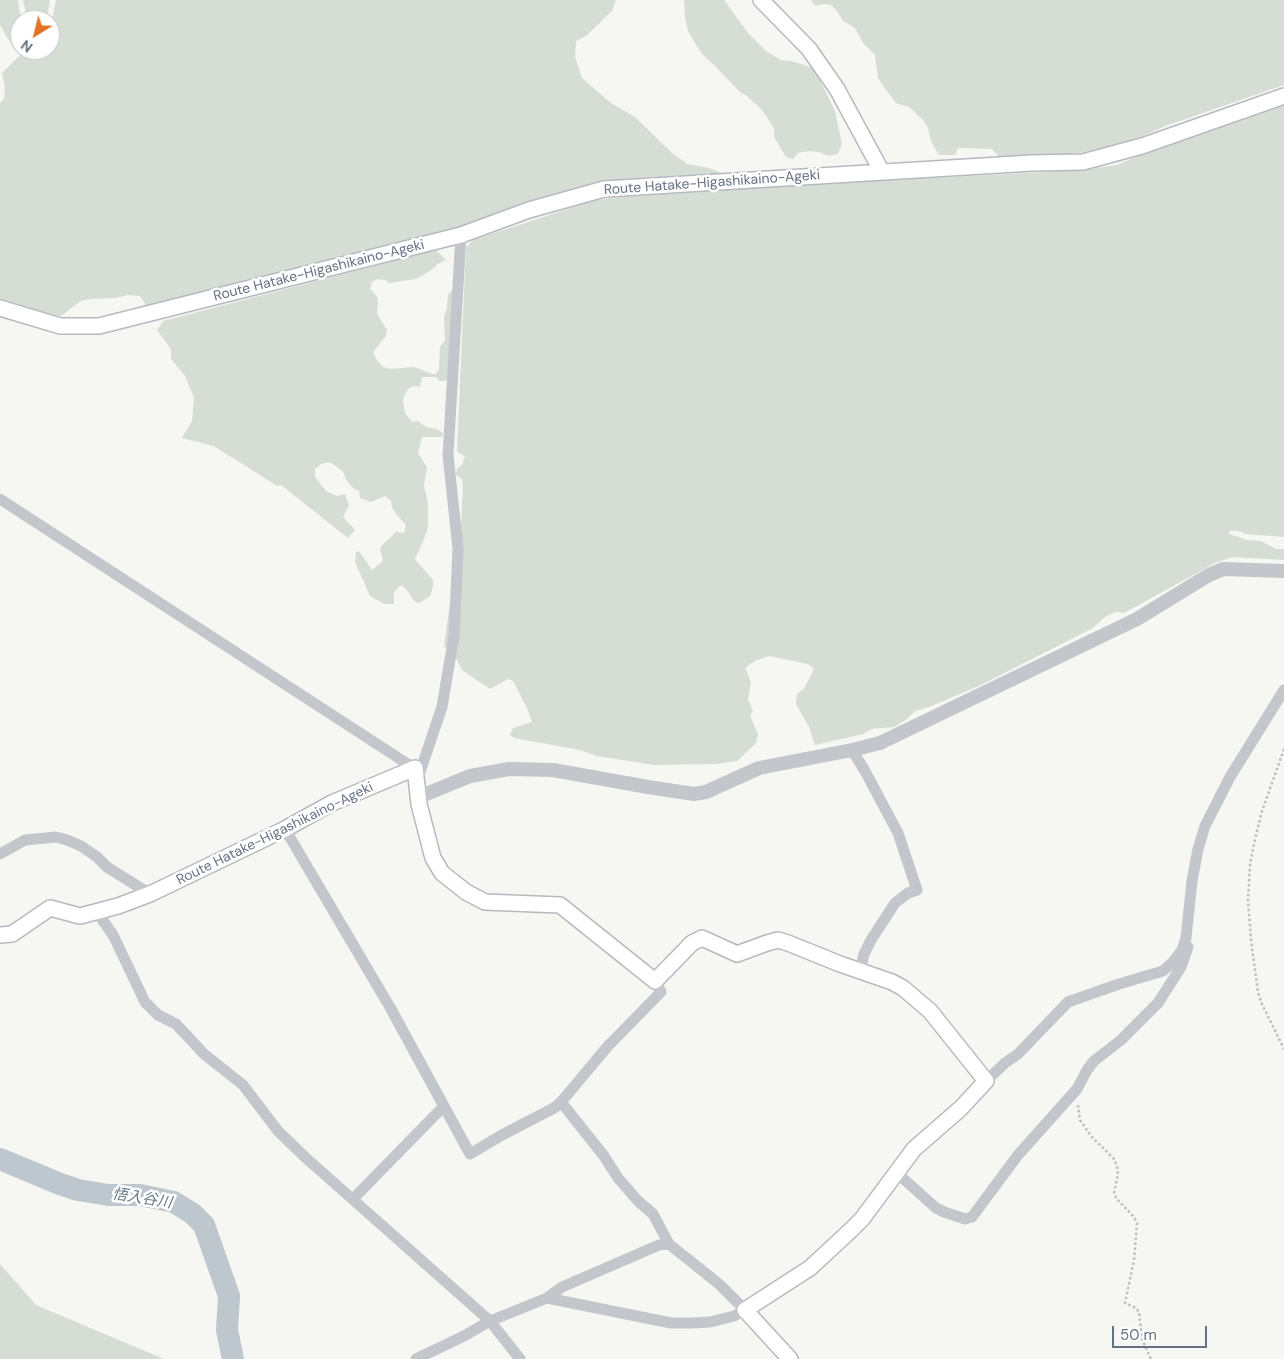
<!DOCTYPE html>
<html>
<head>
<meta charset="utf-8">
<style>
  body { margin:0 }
  #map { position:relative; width:1284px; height:1359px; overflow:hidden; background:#f6f6f3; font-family:"DM Sans",sans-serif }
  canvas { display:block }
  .north { position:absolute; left:10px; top:10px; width:50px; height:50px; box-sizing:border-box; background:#fff; border:1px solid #c1c6ce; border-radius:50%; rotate:216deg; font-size:14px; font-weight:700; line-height:20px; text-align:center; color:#657184 }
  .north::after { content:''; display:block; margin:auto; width:18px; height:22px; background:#e57224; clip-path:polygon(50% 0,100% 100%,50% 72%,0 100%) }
  .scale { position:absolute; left:1112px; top:1326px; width:95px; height:22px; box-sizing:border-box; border:2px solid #657184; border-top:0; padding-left:6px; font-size:15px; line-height:18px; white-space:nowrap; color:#657184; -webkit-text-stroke:4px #fff; paint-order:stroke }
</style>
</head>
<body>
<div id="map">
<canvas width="1284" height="1359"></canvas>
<div class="north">N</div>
<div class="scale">50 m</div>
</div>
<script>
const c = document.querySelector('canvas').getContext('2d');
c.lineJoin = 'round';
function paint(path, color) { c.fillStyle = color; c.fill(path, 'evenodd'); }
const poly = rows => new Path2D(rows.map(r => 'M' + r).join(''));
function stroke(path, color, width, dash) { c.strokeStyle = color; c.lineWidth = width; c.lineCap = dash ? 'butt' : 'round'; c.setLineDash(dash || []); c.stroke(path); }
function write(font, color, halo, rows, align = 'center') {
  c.font = font + ' "DM Sans","Noto Sans JP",sans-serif'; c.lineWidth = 5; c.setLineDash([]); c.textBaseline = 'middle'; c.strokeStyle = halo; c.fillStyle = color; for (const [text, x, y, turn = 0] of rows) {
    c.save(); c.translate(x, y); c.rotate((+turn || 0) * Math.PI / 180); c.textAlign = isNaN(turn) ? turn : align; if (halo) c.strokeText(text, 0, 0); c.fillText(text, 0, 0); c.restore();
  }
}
paint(poly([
  [0,0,18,0,21,20,20,47,14,49,0,25],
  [23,0,50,0,47,20,27,20],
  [56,0,616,0,612,11,586,36,576,41,575,57,582,78,611,103,635,117,672,153,687,164,709,168,724,174,646,179,595,185,478,223,147,307,140,296,128,295,116,298,90,299,81,301,61,316,49,317,0,299,0,103,4,99,5,88,2,73,18,57,31,50,50,50,51,25],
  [684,0,724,0,749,34,766,51,781,60,791,61,814,68,835,111,842,144,838,154,829,156,818,152,809,151,798,153,793,159,786,157,774,137,774,128,762,110,747,96,739,91,715,66,701,53,688,31,685,17],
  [811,0,1284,0,1284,85,1168,125,1112,149,1038,158,998,156,992,149,958,148,955,155,939,155,931,141,928,128,924,121,909,107,896,103,887,91,878,78,875,55,863,43,855,28,843,21,837,11,831,5,825,4,815,6],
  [1284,102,1284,537,1246,534,1239,531,1229,531,1229,534,1247,540,1261,541,1276,549,1284,549,1284,560,1232,557,1215,563,1124,613,1115,612,1105,617,1093,628,981,685,929,707,915,711,907,719,894,727,872,729,863,734,815,745,809,727,796,704,797,694,804,689,814,669,808,664,769,656,755,661,746,667,746,670,751,682,748,700,753,711,750,716,758,734,756,743,737,761,716,764,654,765,597,756,580,750,514,738,510,735,513,728,532,722,527,708,513,681,508,679,490,689,462,670,457,660,444,646,461,525,463,486,462,479,456,475,457,469,462,465,465,456,457,452,466,247,473,240,589,202,629,194,1082,170,1117,165,1183,137],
  [436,250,446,260,438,264,430,271,416,279,389,283,385,280,377,279,372,282,370,289,378,298,377,314,387,330,386,336,373,352,376,359,383,367,389,369,414,367,432,374,436,374,439,369,440,347,445,340,444,316,447,308,448,294,453,290,448,378,445,381,440,381,436,377,422,377,420,387,416,386,409,388,404,396,403,401,405,413,412,422,418,421,426,427,436,429,443,433,442,437,422,437,418,453,427,467,424,486,428,503,428,527,424,539,415,559,433,580,433,586,430,596,419,603,415,602,406,589,401,585,394,592,394,604,384,604,370,596,355,562,356,552,359,551,372,570,383,561,380,549,381,546,396,532,404,533,406,525,396,514,392,507,391,501,385,496,371,502,360,498,359,491,353,488,347,481,343,472,336,466,329,462,321,464,315,469,315,477,326,491,337,496,345,494,349,505,343,517,355,530,348,538,281,485,277,486,214,446,182,438,192,421,194,398,185,376,171,359,171,349,157,330,163,321],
  [0,1264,36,1305,164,1359,0,1359]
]), '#d6ddd4');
stroke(poly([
  [0,1159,60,1184,78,1190,109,1195,140,1195,174,1202,193,1214,204,1225,229,1296,227,1330,233,1359]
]), '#bfc7ce', 22);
const secondary = poly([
  [761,0,809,49,837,89,882,172],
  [0,308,60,326,99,326,461,235,529,210,604,189,1032,163,1083,162,1142,146,1284,96],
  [0,935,12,934,50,908,80,916,118,906,150,894,285,829,332,803,415,768,419,804,433,858,442,873,466,892,485,902,560,905,655,981,692,943,702,938,737,954,767,943,778,940,788,943,840,964,892,982,903,988,930,1011,986,1081,961,1108,914,1149,862,1219,851,1230,810,1268,745,1310,790,1359]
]);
stroke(secondary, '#b6b9bf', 18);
stroke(poly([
  [1284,749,1262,811,1256,835,1250,864,1248,901,1251,940,1258,992,1261,1002,1284,1049],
  [1078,1105,1080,1120,1091,1136,1114,1159,1117,1166,1118,1174,1114,1193,1116,1198,1134,1217,1137,1223,1134,1260,1125,1303,1136,1308,1139,1312,1142,1339,1151,1359]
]), '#bdbec1', 2.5, [2.5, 2.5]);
stroke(poly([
  [0,499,420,772,442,707,454,636,458,549,448,455,461,235],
  [852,750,865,771,898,833,917,890,908,893,895,903,871,940,864,954,860,971],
  [285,829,391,1009,470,1154,502,1135,554,1108,561,1102,608,1046,661,992,655,981],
  [0,854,25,840,56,837,67,840,81,846,97,857,107,867,150,894],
  [97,912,113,935,145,1002,158,1015,176,1024,204,1054,243,1085,278,1131,306,1158,490,1321,520,1359],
  [986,1081,1005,1063,1018,1054,1068,1002,1119,984,1163,971,1173,962,1182,950,1186,938,1192,881,1198,849,1205,826,1230,777,1284,690],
  [897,1173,936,1208,944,1212,965,1219,972,1217,1018,1155,1077,1089,1087,1070,1094,1061,1121,1040,1158,1003,1181,967,1188,947],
  [353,1199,444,1106],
  [547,1298,671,1323,692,1323,710,1322,734,1316,745,1310,719,1284,669,1244,653,1214,638,1201,618,1178,604,1156,561,1102],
  [416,1359,464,1336,490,1321,547,1298,562,1287,659,1245,669,1244]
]), '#c3c6ca', 11);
stroke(poly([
  [418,787,419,797,470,776,509,769,553,770,648,787,694,794,706,792,759,768,852,750,880,743,1137,619,1209,575,1223,569,1284,571]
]), '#c3c6ca', 14);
stroke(secondary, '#fff', 15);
write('14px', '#657184', '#fff', [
  ["Route Hatake-Higashikaino-Ageki",712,183,-4],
  ["Route Hatake-Higashikaino-Ageki",319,271,-14],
  ["Route Hatake-Higashikaino-Ageki",275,834,-26]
]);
write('italic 15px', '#657988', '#fff', [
  ["悟入谷川",142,1199,9]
]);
</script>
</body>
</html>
